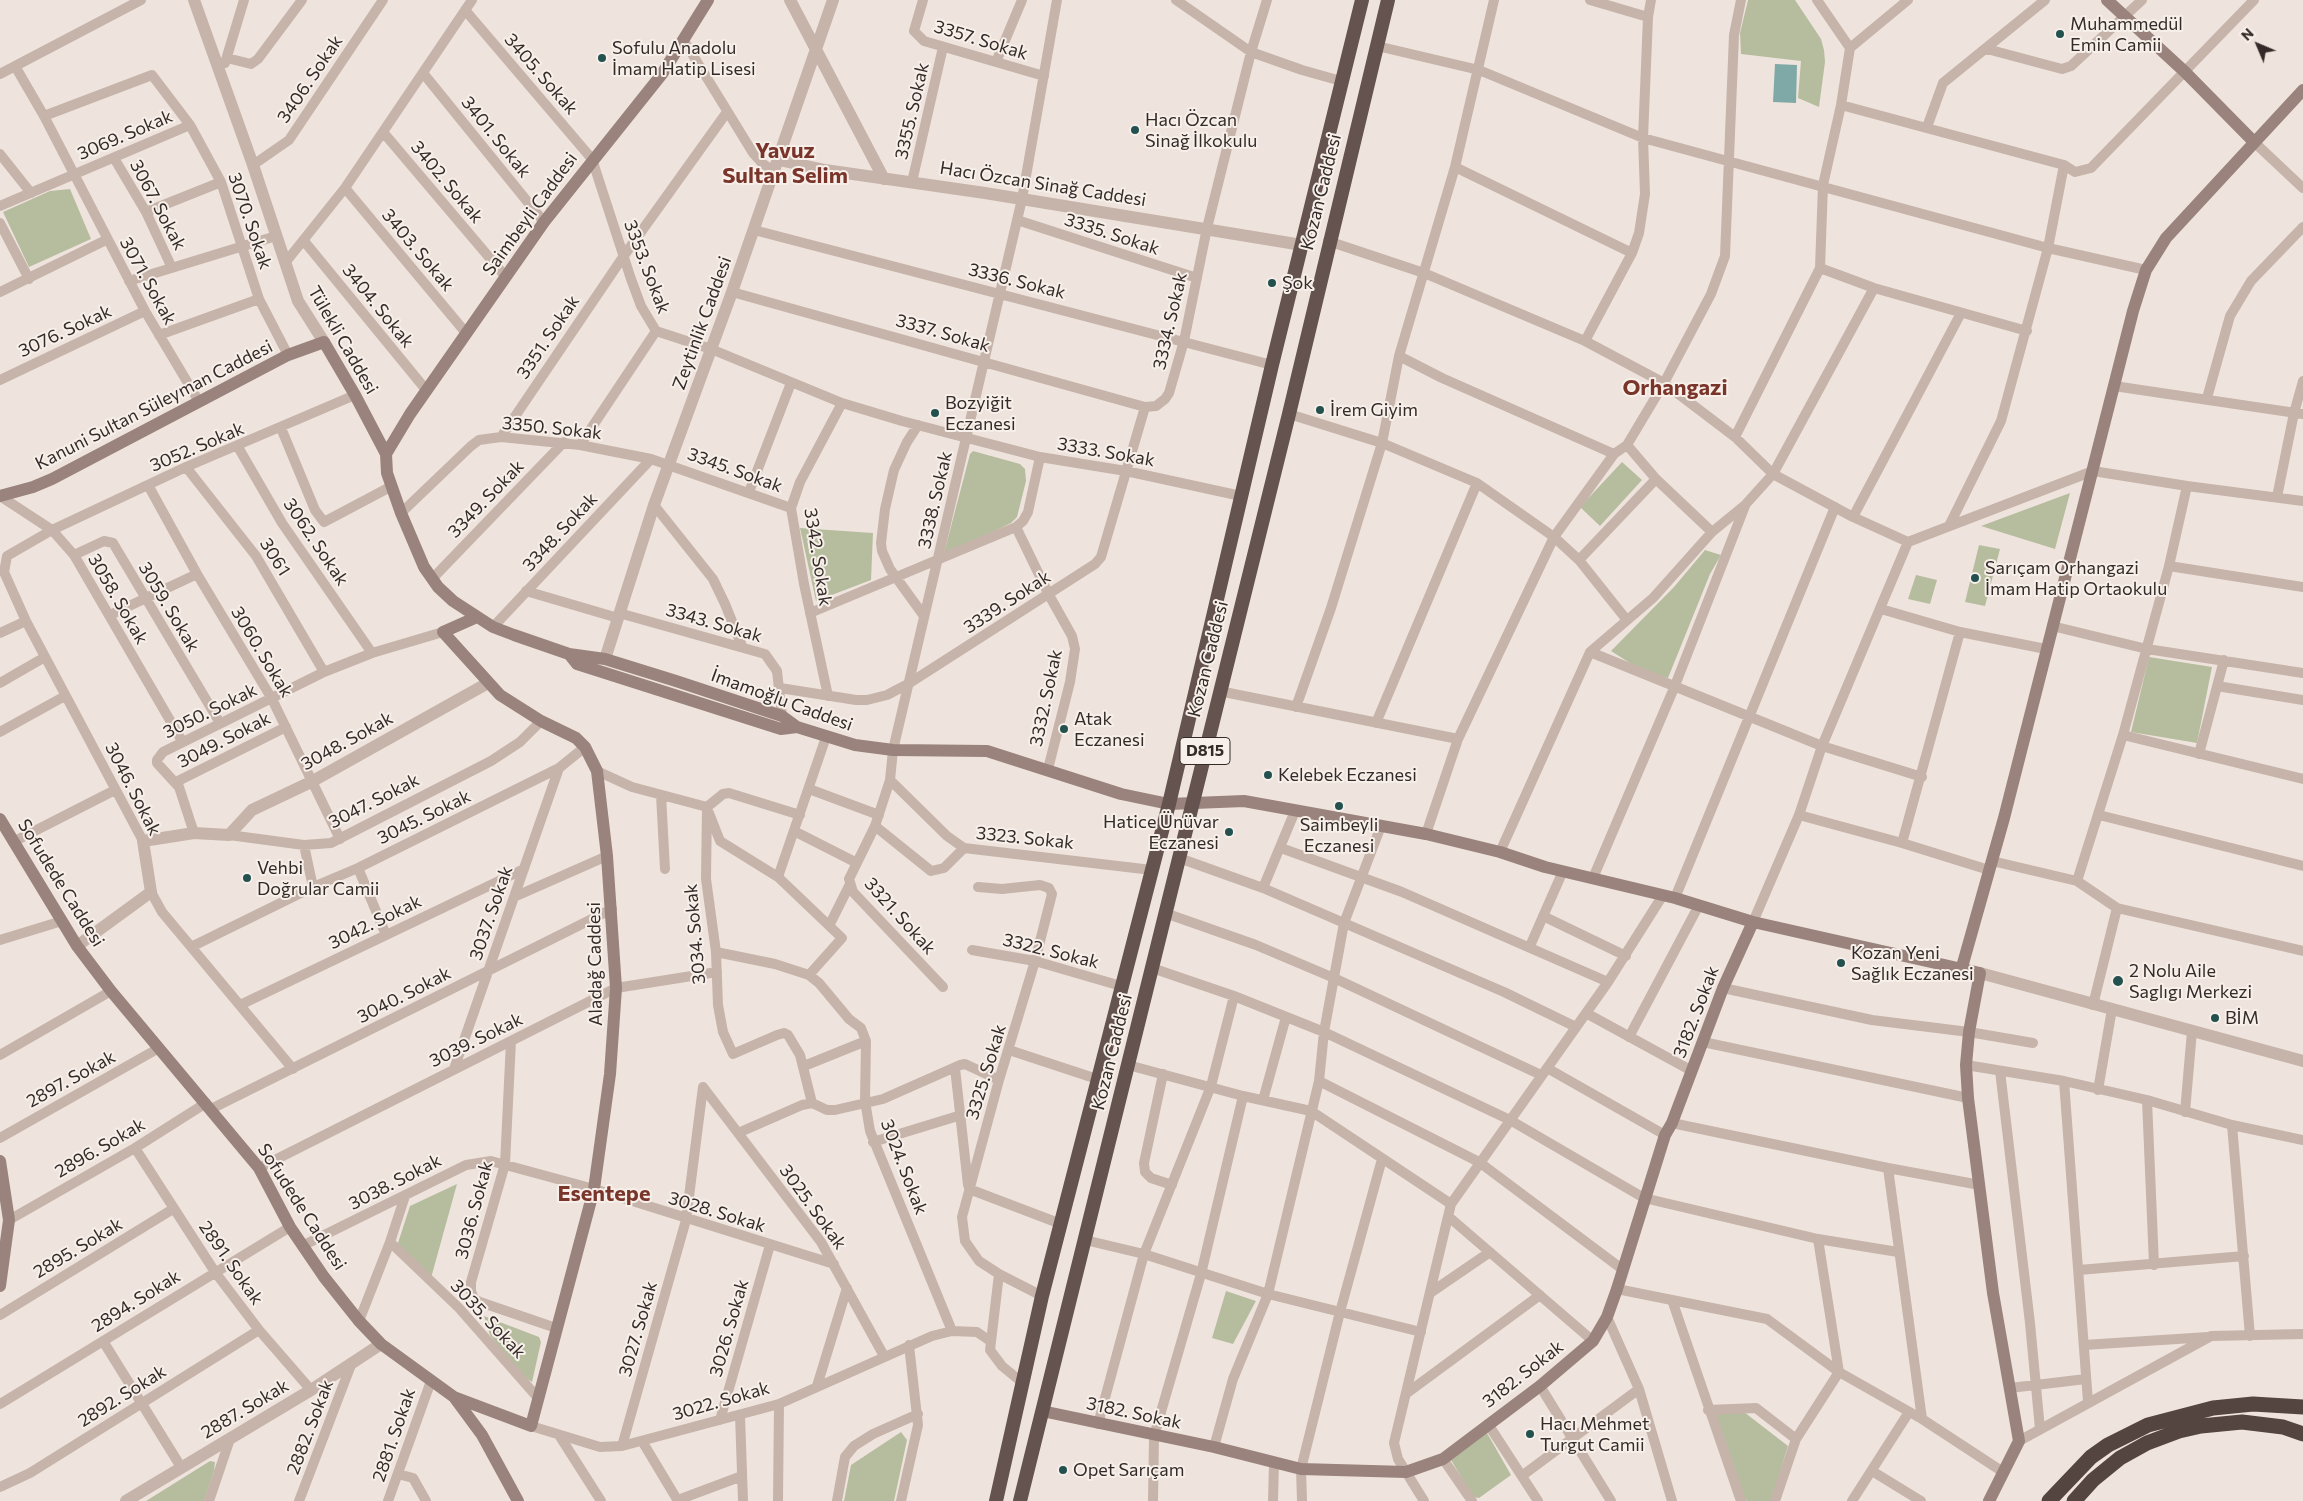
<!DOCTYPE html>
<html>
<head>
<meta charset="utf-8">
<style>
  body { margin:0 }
  #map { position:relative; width:2303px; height:1501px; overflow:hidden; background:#efe4dd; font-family:Commissioner,sans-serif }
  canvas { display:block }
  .north { position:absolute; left:2233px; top:20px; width:50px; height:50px; -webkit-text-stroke:4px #f7efe9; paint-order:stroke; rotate:315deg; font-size:14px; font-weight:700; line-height:20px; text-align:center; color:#342b29 }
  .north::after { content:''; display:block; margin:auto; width:18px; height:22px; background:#342b29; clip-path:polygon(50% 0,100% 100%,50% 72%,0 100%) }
</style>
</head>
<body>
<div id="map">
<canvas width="2303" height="1501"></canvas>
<div class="north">N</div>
</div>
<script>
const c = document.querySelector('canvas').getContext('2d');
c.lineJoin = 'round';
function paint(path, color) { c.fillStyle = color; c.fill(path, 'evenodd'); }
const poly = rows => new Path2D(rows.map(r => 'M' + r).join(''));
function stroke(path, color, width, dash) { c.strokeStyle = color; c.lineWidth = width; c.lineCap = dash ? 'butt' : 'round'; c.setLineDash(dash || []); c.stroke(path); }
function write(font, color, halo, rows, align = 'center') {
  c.font = font + ' Commissioner,sans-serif'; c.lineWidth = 4; c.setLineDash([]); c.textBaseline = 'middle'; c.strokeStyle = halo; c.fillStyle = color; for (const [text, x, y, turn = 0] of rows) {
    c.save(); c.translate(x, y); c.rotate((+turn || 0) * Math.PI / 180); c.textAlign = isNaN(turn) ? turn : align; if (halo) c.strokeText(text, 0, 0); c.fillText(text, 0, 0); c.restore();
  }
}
paint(poly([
  [1748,0,1795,0,1821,39,1824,50,1825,62,1819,107,1798,98,1801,61,1741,54,1740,33],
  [70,189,91,239,29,267,3,212,50,191],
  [973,451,1020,464,1025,469,1026,481,1017,517,1011,523,943,557,970,454],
  [1622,462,1642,480,1600,526,1580,507],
  [2070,493,2055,549,1981,526],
  [800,528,873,533,871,580,816,601],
  [1979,545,2000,549,1985,606,1965,602],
  [1705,550,1721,555,1710,574,1668,678,1644,672,1611,651,1674,587],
  [1916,575,1937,580,1930,604,1908,599],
  [2149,657,2212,667,2197,743,2131,732],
  [457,1184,431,1278,397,1246,410,1206],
  [1226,1291,1256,1301,1233,1344,1212,1338],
  [484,1316,539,1337,541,1342,532,1382,517,1372,490,1335],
  [1715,1412,1744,1412,1788,1446,1771,1501,1747,1501,1742,1497],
  [901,1432,907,1440,894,1501,844,1501,851,1465],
  [1487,1433,1511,1475,1479,1498,1473,1497,1451,1460],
  [210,1461,215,1462,214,1471,204,1501,146,1501]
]), '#b6bd9e');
paint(poly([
  [1775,64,1797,65,1796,103,1773,102]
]), '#7fa9a6');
stroke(poly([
  [923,0,914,31,924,41,1044,76],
  [1176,0,1251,52,1302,70,1341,81],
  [1590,0,1648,17],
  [1817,0,1850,48],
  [465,10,592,159,631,279,641,306,656,331,711,349,842,403,902,421,1040,457,1126,471,1241,496],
  [683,39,753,153,762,163,775,172],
  [1377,46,1479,70,1643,138,2048,248,2146,270],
  [1987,49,2062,69,2071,66,2142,0],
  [227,58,251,64,258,59,302,0],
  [996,62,1022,0],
  [225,63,244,0],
  [15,66,44,116,145,311,198,400],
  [423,73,544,222],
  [0,74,141,0],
  [1841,105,2064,165,2075,172,2091,168,2254,0],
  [44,116,152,75,190,125,221,182,259,299,288,355],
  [1927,127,1943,83,2045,0],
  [383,132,505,276],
  [2254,142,2303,188],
  [0,154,31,193],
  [114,158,146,212,172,268],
  [253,165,289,140,383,0],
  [1455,167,1632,253],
  [912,182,943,47],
  [345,188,466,333],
  [0,206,190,125],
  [146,212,221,182],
  [1017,220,1197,278],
  [0,223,29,279],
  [754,230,1272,365],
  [304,241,427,391],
  [1328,241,1424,273,1585,341,1664,383,1735,437,1773,474,1853,517,1908,542,2093,471,2187,486,2303,501],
  [285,263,345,188,472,0],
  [1820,268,1874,288,2027,331],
  [129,281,276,236],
  [0,292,106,240],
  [732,292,1145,407,1156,406,1165,399,1169,393,1184,341,1207,228,1251,52,1267,0],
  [159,335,259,299],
  [1585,341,1632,253,1639,233,1645,194,1643,138,1648,17,1651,0],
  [1399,356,1442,378,1614,454],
  [0,380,145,311],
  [2114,386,2303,414],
  [2207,398,2230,316,2251,281,2303,227],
  [1289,414,1382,443,1477,483,1554,537,1579,560,1626,619],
  [918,425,907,442,894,470,885,509,881,543,882,551,890,569,924,616],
  [281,428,315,510,324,522,392,486],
  [501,437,623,257,727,112],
  [1735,437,1820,268,1823,185,1841,105,1850,48,1908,0],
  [580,445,656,331],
  [1627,445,1656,479,1712,532],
  [238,447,282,523,372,653],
  [186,467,256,556,324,672],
  [148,485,197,574,272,699,340,839],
  [749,492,791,383],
  [0,496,52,530,74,555,182,741],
  [2277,497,2294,413,2303,381],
  [654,505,713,579,725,604,742,646],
  [401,513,471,446,479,440,501,437,580,445,651,459,791,508],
  [1853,517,1961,313],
  [1949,526,2001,421,2048,248,2064,165],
  [1016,527,1049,595,1072,636,1075,649,1070,682,1048,769],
  [74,555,104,541,113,543,220,723],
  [1579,560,1656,479],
  [2169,566,2303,587],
  [432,579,564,442],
  [526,591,618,618],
  [1881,609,1960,632,2046,649],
  [619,613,765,654,777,671,782,716],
  [810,613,1016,527,1023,521,1028,512,1040,457],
  [110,615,197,574],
  [2052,626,2147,649,2303,673],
  [493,627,651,459],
  [0,633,26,621],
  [1590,652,1822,746,1922,777],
  [0,683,45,657],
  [2217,686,2303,700],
  [780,688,856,700,867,700,887,695,908,684,1095,564,1101,557,1145,407],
  [1219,691,1458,739],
  [828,696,804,584,791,508,800,482,842,403],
  [1296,707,1331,608,1382,443,1399,356,1455,167,1494,0],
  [1376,723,1477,483],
  [0,732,65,696],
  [2123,735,2303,779],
  [2199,754,2224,660],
  [597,771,632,787,707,807,723,794,729,793,800,815],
  [890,780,947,836,964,848,1152,870],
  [176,782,286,727],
  [809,789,879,815],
  [661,795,665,869],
  [707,807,706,879,716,952,718,1005,723,1032,733,1054,777,1035,784,1033,788,1035,800,1055,812,1103],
  [709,813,720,841,778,877,842,938,809,975],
  [1799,815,1902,843,1989,870],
  [2099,815,2303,866],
  [875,826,931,871,944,868,964,848],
  [794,831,857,863],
  [194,833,179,787,157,763,157,760,163,752,324,672,372,653,443,632],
  [1426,834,1458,739,1554,537,1614,454,1627,445,1664,383,1711,294,1725,256,1734,35,1741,0],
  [229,835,304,845,331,843,491,761,520,742,541,721],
  [143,841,26,621,4,572,7,556,52,530,186,467,355,395],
  [13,842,115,790],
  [1902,843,1960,632],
  [304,845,313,887],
  [1281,848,1402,892,1608,982],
  [1500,852,1590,652,1653,598,1712,532,1745,505,1773,474,1874,288],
  [1179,858,1263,888,1504,992,1576,1027],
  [1992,861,2077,881,2117,908,2303,951],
  [358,868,386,935],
  [778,877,826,737],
  [1593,878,1674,688,1745,506],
  [2077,881,2123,735,2169,566,2187,486],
  [978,887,1002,889,1040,885,1049,888,1052,894,1035,961,999,1080,962,1217,965,1241,979,1261,999,1274,1042,1296],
  [1263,888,1295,811],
  [151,892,162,912,293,1069],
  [514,897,607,856],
  [1675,898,1835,507],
  [1165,913,1256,945,1334,978,1541,1075],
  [1543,916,1626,956],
  [1753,922,1799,815,1822,746,1908,542],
  [830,924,849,886],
  [0,940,62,921],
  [1530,946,1563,871],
  [191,947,313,887,358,868,559,768,585,747],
  [972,950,1035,961,1121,986],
  [716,952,775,964,809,975,819,983,849,1019,861,1028,866,1041,865,1101,870,1131,952,1331],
  [1152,968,1234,996,1324,1032,1510,1120,1644,1198,1818,1239,1898,1252],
  [943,987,853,892,849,879,875,826,890,780,893,750,1022,199,1057,0],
  [1723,988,1872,1020,1969,1032,2033,1043],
  [240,1005,524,869],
  [2093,1005,2117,908],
  [1586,1013,1692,1071],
  [1629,1037,1699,905],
  [511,1041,505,1164,471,1282,471,1291,474,1299,480,1302,556,1328],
  [1703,1042,1968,1098],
  [1009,1050,1097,1079],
  [0,1055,111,991],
  [1128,1065,1243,1096,1311,1111,1451,1204],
  [1966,1065,2064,1081,2147,1100,2232,1125,2303,1140],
  [804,1066,866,1041],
  [955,1068,968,1185],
  [1547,1068,1665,1135],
  [454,1069,559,768],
  [2000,1071,2030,1323,2040,1429],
  [1163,1074,1144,1163,1145,1172,1151,1178,1172,1185],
  [1319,1081,1479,1162,1622,1269],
  [2064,1081,2088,1402],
  [703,1087,821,1242,884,1356],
  [2098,1090,2112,1009],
  [1263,1100,1286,1017],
  [2147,1100,2154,1265],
  [211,1109,612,909],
  [2185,1112,2192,1031],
  [1672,1123,1888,1168,1980,1185],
  [2232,1125,2250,1336],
  [738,1133,802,1105,812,1103,827,1110,835,1110,883,1099,960,1065,965,1064,999,1080],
  [0,1138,159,1048],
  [873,1142,958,1116],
  [135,1148,215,1272,259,1330,311,1390],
  [259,1168,616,988,717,972],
  [1888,1168,1922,1419],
  [969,1189,1061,1224],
  [1449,1217,1593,1341],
  [9,1220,135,1148,206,1103],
  [1085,1240,1144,1254,1268,1294,1421,1332],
  [390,1242,459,1308,538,1398],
  [302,1246,466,1165,491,1161,594,1189,834,1264],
  [2079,1270,2244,1256],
  [999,1274,990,1350,1002,1366,1024,1384],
  [1617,1289,1767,1319,1839,1372,1922,1419,2003,1472],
  [1430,1293,1490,1252],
  [1672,1300,1741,1501],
  [0,1315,173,1209],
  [1607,1317,1639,1389,1672,1501],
  [359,1321,390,1242,405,1196],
  [103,1341,181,1467],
  [2084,1345,2208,1337],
  [817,1386,847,1288],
  [1540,1386,1611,1501],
  [2010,1388,2086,1379],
  [1407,1393,1540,1295],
  [0,1404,290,1227],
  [1708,1410,1756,1408,1796,1439],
  [740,1415,743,1501],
  [720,1420,770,1245],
  [1098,1424,1144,1254,1211,1086,1234,996],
  [1488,1424,1538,1501],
  [531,1426,600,1447,622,1446,779,1404,932,1336,952,1331,977,1332,990,1341],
  [559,1435,601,1501],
  [642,1441,678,1501],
  [2019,1441,2211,1336,2303,1334],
  [622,1446,686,1220,703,1087],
  [1214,1447,1233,1379,1268,1294,1319,1081,1324,1032,1344,923,1381,826],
  [1443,1459,1472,1501],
  [1872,1471,1921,1501],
  [398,1474,413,1478,426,1501],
  [1523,1475,1639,1389],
  [0,1487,30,1473,259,1330],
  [678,1500,742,1476],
  [209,1501,230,1439],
  [299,1501,351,1365],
  [388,1501,431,1381],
  [778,1501,779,1404],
  [837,1501,845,1457,854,1446,873,1434,918,1414],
  [901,1501,918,1425,909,1345],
  [1153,1501,1154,1436,1201,1274,1243,1096],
  [1273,1501,1274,1463],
  [1302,1501,1301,1469,1340,1312,1382,1159],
  [1424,1501,1398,1459,1394,1443,1451,1204,1608,982,1663,895],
  [1775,1501,1796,1439,1839,1372,1818,1239],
  [1852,1501,1909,1412]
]), '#c6b4aa', 10);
stroke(poly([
  [194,0,253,165,298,301,324,342],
  [790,0,884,179],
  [779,160,825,170,985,193,1302,245],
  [605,659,654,505,732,292,833,0],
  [77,946,151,892,143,841,194,833,229,835,252,810,311,782,488,683],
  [1980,973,2303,1061],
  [126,1501,311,1390,381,1344]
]), '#c6b4aa', 12);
stroke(poly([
  [2107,0,2185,72,2254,142],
  [386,454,410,414,544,222,662,74,708,0],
  [0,496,33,487,52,479,288,355,324,342,355,395,386,454,387,473,401,513,424,567,438,587,453,601,493,627,514,635,569,654,605,659,676,681,782,716,797,727,855,745,893,750,987,751,1121,794,1169,804,1244,801,1426,834,1500,852,1545,867,1675,898,1753,922,1980,973,1969,1032,1966,1065,1968,1098,1993,1293,2019,1441,1989,1501],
  [569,654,577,664,781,729,797,727],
  [0,819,77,946,111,991,259,1168,290,1227,324,1277,359,1321,381,1344,454,1397,482,1435,518,1501],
  [1962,967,2004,818,2133,311,2146,270,2166,238,2303,90],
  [0,1161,9,1220,0,1286],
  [454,1397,531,1426,594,1189,610,1074,616,988,607,856,597,771,585,747,576,738,541,721,500,695,443,632,477,617],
  [1042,1411,1214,1447,1301,1469,1406,1472,1443,1459,1540,1386,1593,1341,1607,1317,1617,1289,1665,1135,1672,1123,1723,988,1753,922]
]), '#99837c', 12);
stroke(poly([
  [996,1501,1042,1296,1169,804,1272,365,1362,0],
  [1020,1501,1289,414,1388,0]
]), '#64534e', 14);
stroke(poly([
  [2049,1501,2091,1457,2108,1445,2148,1425,2213,1408,2253,1404,2303,1407],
  [2074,1501,2093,1480,2120,1458,2147,1443,2179,1431,2201,1426,2242,1422,2283,1427,2303,1434]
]), '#544541', 15);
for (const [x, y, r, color] of [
  [2060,34,5,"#23514f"],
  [602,58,5,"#23514f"],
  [1135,130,5,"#23514f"],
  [1272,283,5,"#23514f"],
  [1320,410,5,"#23514f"],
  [935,413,5,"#23514f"],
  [1975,578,5,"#23514f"],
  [1064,729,5,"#23514f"],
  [1268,775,5,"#23514f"],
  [1339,806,5,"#23514f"],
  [1229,832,5,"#23514f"],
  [247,878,5,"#23514f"],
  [1841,963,5,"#23514f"],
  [2118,981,6,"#23514f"],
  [2215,1018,5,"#23514f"],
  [1530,1434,5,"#23514f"],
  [1063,1470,5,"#23514f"]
]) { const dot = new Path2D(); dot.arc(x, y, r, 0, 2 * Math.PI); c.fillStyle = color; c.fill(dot); stroke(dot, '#f7efe9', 2); }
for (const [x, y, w] of [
  [1205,751,50]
]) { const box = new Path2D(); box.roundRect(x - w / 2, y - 13.5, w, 27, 4); c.fillStyle = '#f7efe9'; c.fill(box); stroke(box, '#342b29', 1); }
write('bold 16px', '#342b29', null, [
  ["D815",1205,751]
]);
write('18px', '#342b29', '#f7efe9', [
  ["Muhammedül",2070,24],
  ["Emin Camii",2070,45],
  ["Sofulu Anadolu",612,48],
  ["İmam Hatip Lisesi",612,69],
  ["Hacı Özcan",1145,120],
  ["Sinağ İlkokulu",1145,141],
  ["Şok",1282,283],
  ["Bozyiğit",945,403],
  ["Eczanesi",945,424],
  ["İrem Giyim",1330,410],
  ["Sarıçam Orhangazi",1985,568],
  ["İmam Hatip Ortaokulu",1985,589],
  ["Atak",1074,719],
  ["Eczanesi",1074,740],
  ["Kelebek Eczanesi",1278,775],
  ["Hatice Ünüvar",1219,822,"right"],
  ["Eczanesi",1219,843,"right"],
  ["Saimbeyli",1339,825,"center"],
  ["Eczanesi",1339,846,"center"],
  ["Vehbi",257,868],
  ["Doğrular Camii",257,889],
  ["Kozan Yeni",1851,953],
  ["Sağlık Eczanesi",1851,974],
  ["2 Nolu Aile",2129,971],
  ["Saglıgı Merkezi",2129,992],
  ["BİM",2225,1018],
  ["Hacı Mehmet",1540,1424],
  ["Turgut Camii",1540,1445],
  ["Opet Sarıçam",1073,1470]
], 'left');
write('18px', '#342b29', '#f7efe9', [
  ["3357. Sokak",981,40,17],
  ["3405. Sokak",541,74,49],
  ["3406. Sokak",310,79,-56],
  ["3355. Sokak",912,111,-77],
  ["3069. Sokak",125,135,-23],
  ["3401. Sokak",496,137,51],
  ["3402. Sokak",447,182,50],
  ["Hacı Özcan Sinağ Caddesi",1043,184,9],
  ["Kozan Caddesi",1321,192,-76],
  ["3067. Sokak",158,205,62],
  ["Saimbeyli Caddesi",530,214,-54],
  ["3070. Sokak",250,221,71],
  ["3335. Sokak",1112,234,18],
  ["3403. Sokak",418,250,50],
  ["3353. Sokak",647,267,69],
  ["3071. Sokak",148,281,61],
  ["3336. Sokak",1017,281,14],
  ["3404. Sokak",378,306,51],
  ["3334. Sokak",1170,321,-77],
  ["Zeytinlik Caddesi",702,323,-70],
  ["3076. Sokak",65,331,-25],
  ["3337. Sokak",943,333,16],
  ["3351. Sokak",548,337,-56],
  ["Tülekli Caddesi",343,340,60],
  ["Kanuni Sultan Süleyman Caddesi",154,405,-27],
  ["3350. Sokak",552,428,6],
  ["3052. Sokak",197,447,-23],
  ["3333. Sokak",1106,452,10],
  ["3345. Sokak",735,470,20],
  ["3349. Sokak",486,499,-46],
  ["3338. Sokak",935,500,-77],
  ["3348. Sokak",560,532,-47],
  ["3062. Sokak",316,542,56],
  ["3061",275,557,58],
  ["3342. Sokak",818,557,81],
  ["3058. Sokak",118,599,60],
  ["3339. Sokak",1007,602,-33],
  ["3059. Sokak",169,607,59],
  ["3343. Sokak",714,623,16],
  ["3060. Sokak",262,652,59],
  ["Kozan Caddesi",1208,659,-76],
  ["3332. Sokak",1046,698,-78],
  ["İmamoğlu Caddesi",782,700,20],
  ["3050. Sokak",210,711,-26],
  ["3049. Sokak",224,740,-27],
  ["3048. Sokak",347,741,-29],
  ["3046. Sokak",133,789,63],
  ["3047. Sokak",374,801,-27],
  ["3045. Sokak",424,817,-26],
  ["3323. Sokak",1025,838,6],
  ["Sofudede Caddesi",61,883,58],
  ["3037. Sokak",491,913,-71],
  ["3321. Sokak",900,916,48],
  ["3042. Sokak",375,922,-26],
  ["3034. Sokak",695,934,-95],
  ["3322. Sokak",1051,951,14],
  ["Aladağ Caddesi",595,964,-91],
  ["3040. Sokak",404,995,-27],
  ["3182. Sokak",1696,1012,-69],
  ["3039. Sokak",476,1040,-26],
  ["Kozan Caddesi",1112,1052,-76],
  ["3325. Sokak",986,1072,-73],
  ["2897. Sokak",71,1079,-29],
  ["2896. Sokak",100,1148,-30],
  ["3024. Sokak",904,1167,69],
  ["3038. Sokak",395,1182,-27],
  ["Sofudede Caddesi",302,1207,57],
  ["3025. Sokak",813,1207,54],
  ["3036. Sokak",474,1210,-75],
  ["3028. Sokak",717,1212,17],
  ["2895. Sokak",78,1248,-31],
  ["2891. Sokak",231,1263,55],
  ["2894. Sokak",136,1301,-32],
  ["3035. Sokak",488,1319,47],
  ["3026. Sokak",729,1328,-74],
  ["3027. Sokak",638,1329,-74],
  ["3182. Sokak",1523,1374,-38],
  ["2892. Sokak",122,1396,-32],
  ["3022. Sokak",721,1401,-16],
  ["2887. Sokak",245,1409,-31],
  ["3182. Sokak",1134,1413,12],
  ["2882. Sokak",310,1427,-69],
  ["2881. Sokak",394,1435,-71]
]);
write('bold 22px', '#7a352b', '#f7efe9', [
  ["Yavuz",785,151],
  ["Sultan Selim",785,176],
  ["Orhangazi",1675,388],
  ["Esentepe",604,1194]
]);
</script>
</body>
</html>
